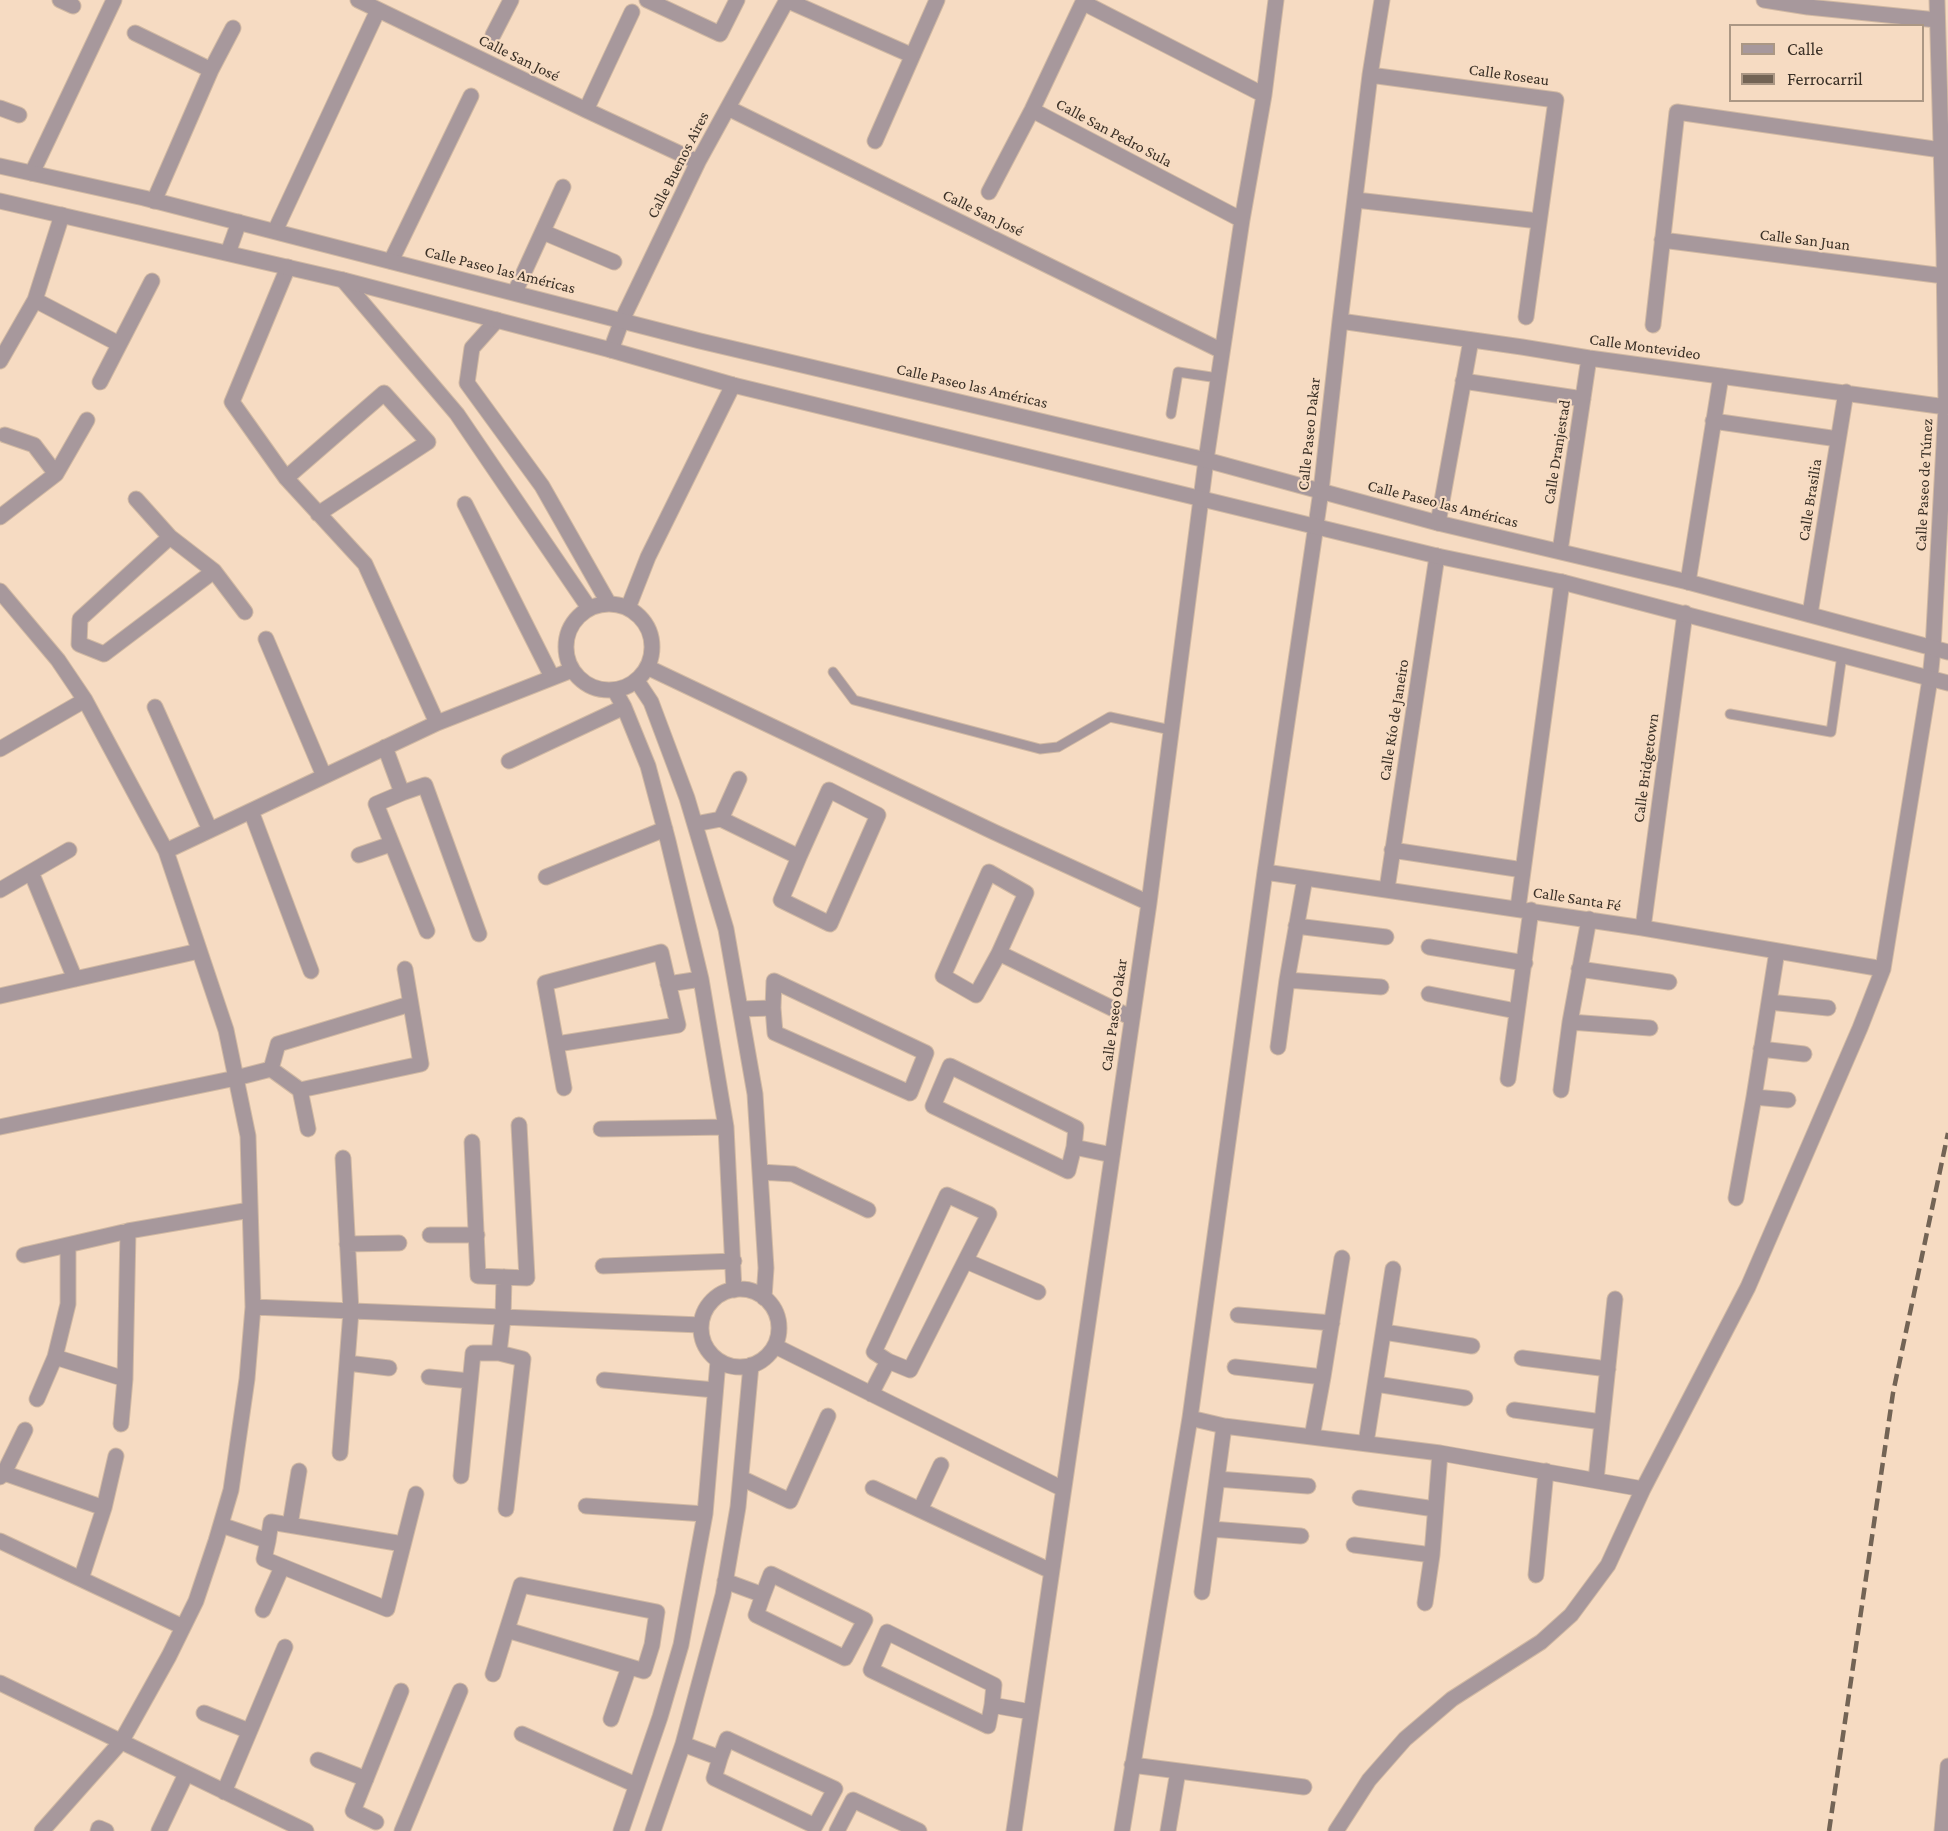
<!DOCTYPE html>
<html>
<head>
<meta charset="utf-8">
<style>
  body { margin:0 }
  #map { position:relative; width:1948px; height:1831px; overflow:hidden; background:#f6dbc2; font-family:"Crimson Pro",serif }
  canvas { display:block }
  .legend { position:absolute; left:1729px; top:24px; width:195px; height:78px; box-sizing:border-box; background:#f6dbc2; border:2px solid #ab9784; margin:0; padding:8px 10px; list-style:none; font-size:18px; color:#3b3127 }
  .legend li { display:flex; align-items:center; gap:12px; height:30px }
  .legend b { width:30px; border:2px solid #ab9784 }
</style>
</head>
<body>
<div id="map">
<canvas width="1948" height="1831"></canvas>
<ul class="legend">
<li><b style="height:8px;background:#a7989c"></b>Calle</li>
<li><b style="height:8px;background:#736455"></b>Ferrocarril</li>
</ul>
</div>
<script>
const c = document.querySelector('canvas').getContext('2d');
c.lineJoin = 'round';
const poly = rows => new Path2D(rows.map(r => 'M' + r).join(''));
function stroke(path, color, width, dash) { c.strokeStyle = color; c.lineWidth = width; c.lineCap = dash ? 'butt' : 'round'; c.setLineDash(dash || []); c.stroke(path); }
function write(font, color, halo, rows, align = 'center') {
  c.font = font + ' "Crimson Pro",serif'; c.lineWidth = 4.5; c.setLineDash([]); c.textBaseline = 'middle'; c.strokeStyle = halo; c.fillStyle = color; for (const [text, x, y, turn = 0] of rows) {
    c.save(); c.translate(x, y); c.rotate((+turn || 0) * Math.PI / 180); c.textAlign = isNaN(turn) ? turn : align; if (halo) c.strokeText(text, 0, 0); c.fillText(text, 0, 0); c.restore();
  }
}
const service = poly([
  [1171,414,1178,372,1218,378],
  [833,672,854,700,1040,749,1058,747,1110,717,1171,730],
  [1730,714,1831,732,1842,655]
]);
const minor = poly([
  [60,0,73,6],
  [358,0,586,110,698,162],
  [647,0,720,34,737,0],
  [786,0,911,55],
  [1764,0,1808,7,1937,20],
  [1084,3,1264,95],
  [135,33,211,70],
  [493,35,511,0],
  [1370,75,1556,100,1526,317],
  [0,108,19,115],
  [728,108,1222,351],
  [586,110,632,12],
  [1032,110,1242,220],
  [875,141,937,0],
  [32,173,114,0],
  [989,192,1032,110,1084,0],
  [1356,200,1539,221],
  [154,201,211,70,233,28],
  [275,231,378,10],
  [543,232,614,262],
  [1662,240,1944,276],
  [391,261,471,96],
  [288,267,232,402,286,478,365,564,437,723],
  [343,280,457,414,589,608],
  [515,292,563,187],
  [35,300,119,344],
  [497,320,472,348,467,383,542,486,609,604],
  [1340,321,1522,347,1589,358,1946,407],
  [1653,325,1677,112,1941,150],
  [611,350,622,320,698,162,787,0],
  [0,361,35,300,62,215],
  [1463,381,1583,399],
  [100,382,152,281],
  [1713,421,1838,439],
  [5,435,34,445,56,474],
  [286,478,384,393,428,442,318,514],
  [136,499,170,537,214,571,245,612],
  [465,504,552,677],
  [0,517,56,474,87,420],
  [1438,523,1471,340],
  [1560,551,1589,358],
  [1688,582,1721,376],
  [0,591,58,660,85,700,166,851,226,1030,248,1136,253,1307,247,1379,231,1490,216,1541,196,1601,169,1656,121,1742,42,1831],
  '566 647a43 43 0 1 1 86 0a43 43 0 1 1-86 0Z',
  [628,608,648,557,733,385],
  [1810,614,1846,392],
  [266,639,324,776],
  [79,644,104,654,214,571],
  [79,644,80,619,170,537],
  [647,667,994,832,1149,903],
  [637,681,651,702,687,798,726,929,755,1094,766,1268,764,1298],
  [615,691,624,707,648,766,668,841,701,979,726,1127,734,1290],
  [155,707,210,830],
  [385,747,402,793],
  [0,749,85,700],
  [509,761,624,707],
  [251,811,311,971],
  [721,819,739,779],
  [695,824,721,819,799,857,829,790,878,815,830,924,781,900,799,857],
  [1392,850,1523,870],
  [166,851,437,723,572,670],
  [359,855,391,844],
  [31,872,75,979],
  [1265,872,1643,928,1883,969],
  [546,877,665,829],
  [1387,889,1437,556],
  [0,890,69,850],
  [1518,908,1562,582],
  [1296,926,1386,937],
  [1643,928,1685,613],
  [427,931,376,804,402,793,425,785,479,934],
  [1429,947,1525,963],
  [999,953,976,995,943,976,989,872,1026,893,999,953,1132,1018],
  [1579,969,1669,982],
  [1287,980,1381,987],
  [668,984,701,979],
  [1429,994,1516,1011],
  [0,996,199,951],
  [1769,1002,1828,1008],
  [740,1009,773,1008,774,981,926,1053,910,1093,775,1033,773,1008],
  [1570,1022,1650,1028],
  [557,1044,678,1025,661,952,545,983,564,1088],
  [1278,1047,1287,980,1305,878],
  [1761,1049,1804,1054],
  [271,1069,278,1044,410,1004],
  [271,1069,300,1090,308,1129],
  [1508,1079,1531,910],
  [300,1090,421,1064,405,969],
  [1561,1090,1570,1022,1589,919],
  [1754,1097,1788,1100],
  [0,1127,236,1078,271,1069],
  [601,1129,726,1127],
  [472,1142,478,1276,527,1278,519,1125],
  [1074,1147,1068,1171,933,1106,950,1066,1076,1128,1074,1147,1112,1155],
  [760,1172,793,1174,868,1210],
  [1736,1198,1754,1097,1777,951],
  [430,1235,477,1235],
  [347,1244,399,1243],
  [24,1255,128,1231,250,1210],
  [966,1261,1038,1292],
  [603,1266,734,1261],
  '701 1328a39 39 0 1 1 78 0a39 39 0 1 1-78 0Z',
  [253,1307,701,1325],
  [1238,1315,1332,1323],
  [1384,1332,1472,1346],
  [775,1346,1063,1489],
  [499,1353,503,1318,504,1277],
  [55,1357,125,1379],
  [1522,1358,1608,1369],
  [347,1363,389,1368],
  [1235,1367,1323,1377],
  [429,1377,470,1381],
  [604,1380,715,1390],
  [1376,1384,1465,1398],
  [871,1394,888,1361,874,1352,947,1195,989,1214,910,1370,888,1361],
  [37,1399,55,1357,68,1304,68,1246],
  [1514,1410,1602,1422],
  [1190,1418,1224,1426,1440,1453,1643,1489],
  [121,1424,125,1379,128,1231],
  [1312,1437,1323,1377,1342,1258],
  [1366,1443,1393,1269],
  [340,1453,351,1311,343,1158],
  [4,1473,104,1508],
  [461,1476,473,1353,499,1353,523,1359,506,1509],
  [0,1477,4,1473,25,1430],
  [741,1478,790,1501,828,1416],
  [1217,1479,1308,1486],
  [1596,1480,1615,1299],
  [873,1488,1051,1571],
  [1360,1498,1435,1509],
  [586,1506,705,1514],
  [920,1510,941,1465],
  [221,1525,268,1541,271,1522,403,1544],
  [290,1525,299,1471],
  [1211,1529,1301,1536],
  [0,1541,183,1627],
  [268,1541,264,1559,387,1609,416,1494],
  [1354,1545,1432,1555],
  [1536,1575,1546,1471],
  [81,1579,104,1508,116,1456],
  [725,1581,763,1595,771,1574,865,1620,845,1658,756,1615,763,1595],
  [1202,1592,1224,1426],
  [1425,1603,1432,1555,1440,1453],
  [263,1610,282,1567],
  [493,1674,521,1585,657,1612,652,1645,644,1671,507,1630],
  [0,1683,306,1831],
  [992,1705,988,1726,871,1670,887,1632,994,1685,992,1705,1031,1712],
  [204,1713,249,1731],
  [611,1719,629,1667],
  [522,1734,636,1785],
  [683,1744,720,1758,727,1739,835,1789,815,1826,714,1778,720,1758],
  [318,1760,366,1779],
  [1132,1765,1304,1787],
  [224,1792,285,1647],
  [376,1822,353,1811,401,1691],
  [98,1831,99,1828,106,1831],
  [159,1831,186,1774],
  [402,1831,460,1691],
  [621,1831,660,1717,681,1645,705,1514,718,1361],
  [653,1831,683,1744,723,1595,738,1507,751,1365],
  [837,1831,853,1800,919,1831],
  [1014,1831,1149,903,1206,460,1242,220,1264,95,1276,0],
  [1122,1831,1190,1418,1265,872,1321,491,1340,321,1370,75,1382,0],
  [1168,1831,1178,1771],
  [1336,1831,1369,1780,1405,1739,1452,1699,1541,1642,1571,1615,1608,1565,1643,1489,1748,1287,1860,1028,1883,969,1930,679,1933,649,1946,407,1944,252,1937,0],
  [1942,1831,1948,1766]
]);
const tertiary = poly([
  [0,166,144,198,700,341,1206,460,1438,523,1688,582,1948,652],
  [0,201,343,280,611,350,733,385,1437,556,1562,582,1948,683],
  [228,253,239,222]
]);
stroke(service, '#d1b9a3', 11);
stroke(minor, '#d1b9a3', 17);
stroke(tertiary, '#d1b9a3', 17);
stroke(service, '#a7989c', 9);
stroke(minor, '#a7989c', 15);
stroke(tertiary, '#a7989c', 15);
stroke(poly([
  [1829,1831,1893,1393,1948,1133]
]), '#736455', 4.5, [12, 6]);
write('16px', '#3b3127', '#f6dbc2', [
  ["Calle San José",519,58,26],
  ["Calle Roseau",1509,75,8],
  ["Calle San Pedro Sula",1114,133,28],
  ["Calle Buenos Aires",678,165,-63],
  ["Calle San José",983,213,26],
  ["Calle San Juan",1805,240,7],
  ["Calle Paseo las Américas",500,270,14],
  ["Calle Montevideo",1645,347,8],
  ["Calle Paseo las Américas",972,386,13],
  ["Calle Paseo Dakar",1309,434,-84],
  ["Calle Dranjestad",1557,452,-81],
  ["Calle Paseo de Túnez",1924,485,-87],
  ["Calle Brasilia",1810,500,-81],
  ["Calle Paseo las Américas",1443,504,14],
  ["Calle Río de Janeiro",1394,720,-81],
  ["Calle Bridgetown",1646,768,-82],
  ["Calle Santa Fé",1577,899,9],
  ["Calle Paseo Oakar",1114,1015,-82]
]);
</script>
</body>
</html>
